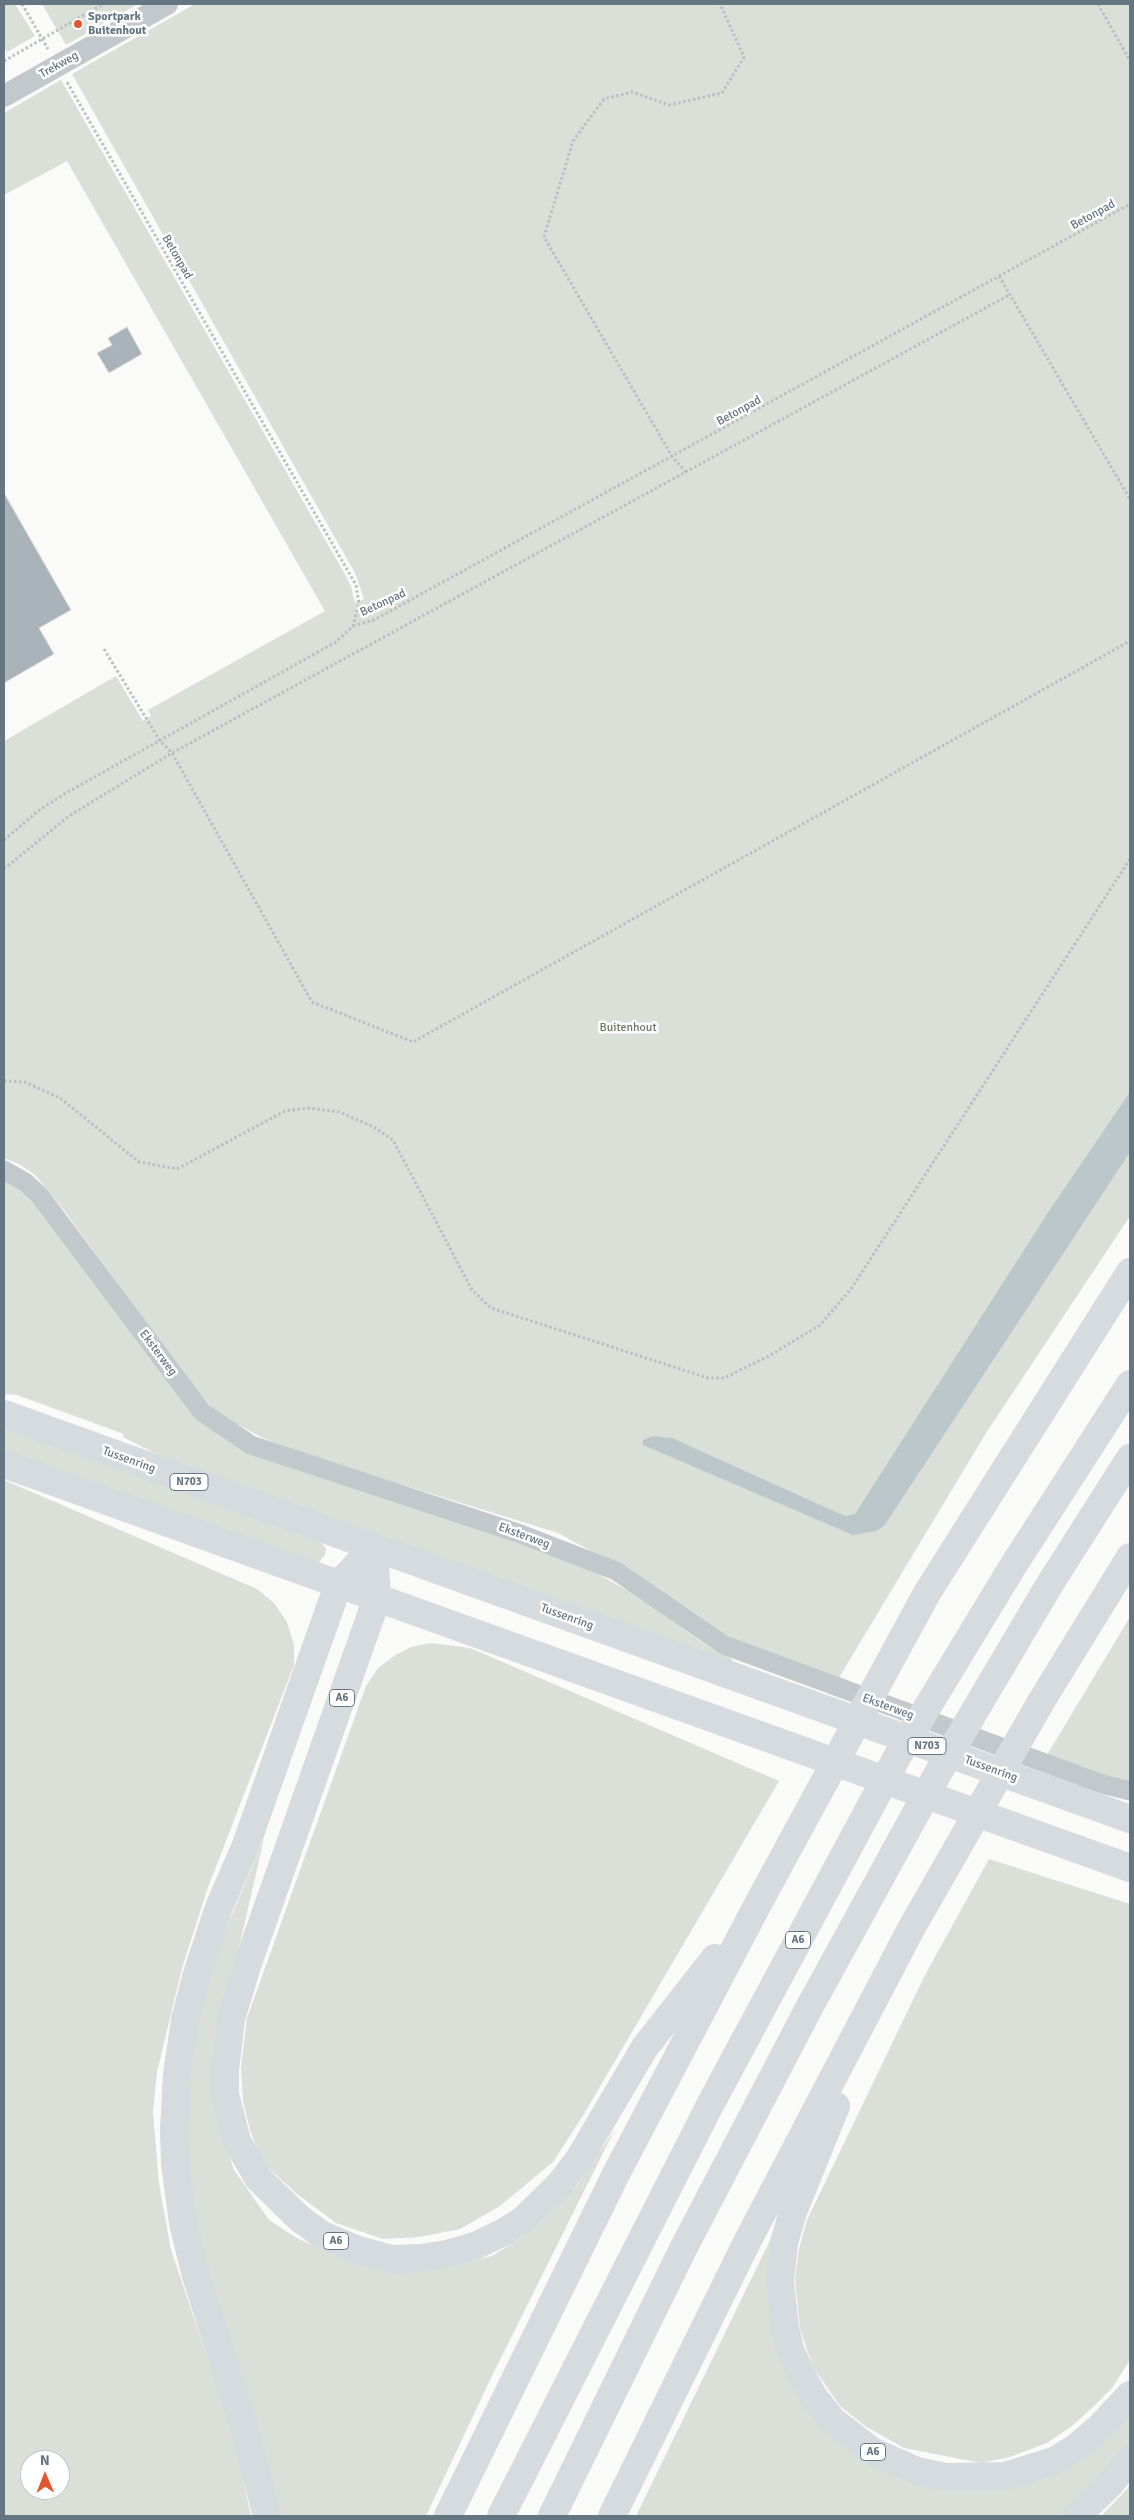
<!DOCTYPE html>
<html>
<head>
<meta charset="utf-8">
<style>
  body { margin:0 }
  #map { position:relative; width:1134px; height:2520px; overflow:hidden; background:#fafaf8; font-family:Signika,sans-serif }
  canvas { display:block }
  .frame { position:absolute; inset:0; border:5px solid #657683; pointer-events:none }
  .north { position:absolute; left:20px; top:2450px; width:50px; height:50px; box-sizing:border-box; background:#fff; border:1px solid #c1c8cd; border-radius:50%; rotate:359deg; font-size:14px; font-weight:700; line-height:20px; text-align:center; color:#657683 }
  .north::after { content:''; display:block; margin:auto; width:18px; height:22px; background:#e4572e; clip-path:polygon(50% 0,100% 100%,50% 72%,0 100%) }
</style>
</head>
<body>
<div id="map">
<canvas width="1134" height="2520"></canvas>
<div class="frame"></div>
<div class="north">N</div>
</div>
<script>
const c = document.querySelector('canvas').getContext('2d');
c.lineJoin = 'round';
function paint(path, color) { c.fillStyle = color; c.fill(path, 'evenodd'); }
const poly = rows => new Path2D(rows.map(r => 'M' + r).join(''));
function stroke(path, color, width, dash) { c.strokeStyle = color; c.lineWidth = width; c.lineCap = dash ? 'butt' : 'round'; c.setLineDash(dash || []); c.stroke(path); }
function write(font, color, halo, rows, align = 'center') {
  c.font = font + ' Signika,sans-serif'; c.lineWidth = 5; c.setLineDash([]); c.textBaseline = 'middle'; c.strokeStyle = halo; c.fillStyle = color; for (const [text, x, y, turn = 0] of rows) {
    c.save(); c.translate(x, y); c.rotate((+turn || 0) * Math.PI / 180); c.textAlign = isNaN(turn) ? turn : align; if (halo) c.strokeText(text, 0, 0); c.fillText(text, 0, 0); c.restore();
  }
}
paint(poly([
  [4,4,15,4,35,36,7,52,4,46],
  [42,4,138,4,66,45],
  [195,4,1130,4,1130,1216,986,1433,837,1681,724,1635,622,1568,558,1533,297,1452,261,1437,224,1417,209,1405,179,1368,63,1209,35,1175,19,1164,4,1158,4,741,116,676,143,721,151,716,148,710,325,611,67,161,4,195,4,113,61,80,346,576,351,586,355,603,364,599,355,573,72,74],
  [4,1179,12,1183,42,1211,206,1424,219,1435,246,1450,528,1543,583,1566,636,1595,706,1645,732,1659,732,1664,172,1462,123,1437,124,1434,17,1395,7,1394,4,1397],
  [4,1428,322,1543,326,1549,325,1555,319,1562,311,1563,4,1456],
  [4,1480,257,1589,274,1603,287,1622,294,1645,294,1665,207,1890,182,1968,157,2072,153,2111,159,2184,171,2250,234,2436,251,2516,4,2516],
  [30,2460,60,2460,60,2490,30,2490],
  [1130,1617,1130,1784,1116,1781,1047,1755],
  [431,1643,470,1648,779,1781,584,2114,553,2162,500,2206,460,2229,420,2237,383,2239,336,2223,297,2194,262,2162,250,2130,243,2101,241,2067,247,2018,366,1686,378,1668,394,1656,411,1647],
  [264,1839,213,2060,211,2082,218,2122,234,2170,269,2220,295,2237,335,2256,368,2265,448,2268,492,2256,532,2231,576,2187,615,2129,490,2380,426,2516,276,2516,220,2336,183,2164,197,1997],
  [989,1859,1130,1904,1130,2360,1112,2388,1095,2405,1072,2426,1047,2443,1010,2457,981,2463,904,2448,865,2426,840,2406,813,2367,800,2329,795,2280,799,2249,807,2220,925,1975],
  [776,2228,773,2293,843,2443,1009,2482,1130,2406,1130,2449,1067,2516,636,2516],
  [1130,2485,1130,2516,1101,2516,1127,2489]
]), '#dadfd7');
paint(poly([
  [1130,1092,1130,1152,884,1526,876,1531,853,1535,643,1445,643,1440,653,1436,672,1438,838,1513,846,1516,855,1514,1049,1211]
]), '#bbc7cb');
const building = poly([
  [127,327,142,354,109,373,97,353,112,345,108,338,127,327],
  [4,493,71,610,39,628,54,654,4,683,4,493]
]);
paint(building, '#aab3b9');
stroke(building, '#dcdcda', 1);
stroke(poly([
  [22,4,48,49],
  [1098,4,1130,61],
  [4,61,103,4],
  [999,276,1130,499],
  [686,472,673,458,544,237,573,141,604,99,632,92,669,105,722,93,744,57,720,4],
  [353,626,374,620,1130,204],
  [104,649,160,741,172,753,312,1002,413,1042,1130,641],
  [4,840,38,811,66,793,336,642,353,626,359,604,356,585,67,82],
  [4,869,69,816,172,753,1011,294],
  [4,1081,25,1082,60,1098,139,1162,177,1169,285,1111,308,1108,339,1112,374,1127,393,1140,472,1290,491,1308,708,1378,724,1378,769,1356,820,1325,851,1289,1130,859]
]), '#bbbfc2', 3, [2.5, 2.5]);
stroke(poly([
  [4,1170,25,1182,40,1196,202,1412,251,1445,518,1533,616,1571,724,1645,1102,1784,1130,1791]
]), '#c3c8cc', 19);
stroke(poly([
  [4,96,167,4]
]), '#c3c8cc', 22);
stroke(poly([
  [4,1414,1130,1819],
  [4,1464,1130,1868]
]), '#d6dbdf', 28);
stroke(poly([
  [374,1547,377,1598,248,1963,231,2019,225,2071,225,2094,237,2141,258,2178,299,2218,322,2235,358,2250,392,2259,420,2258,447,2254,475,2246,504,2232,523,2220,560,2184,579,2159,645,2047,715,1958],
  [836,2106,793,2212,784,2243,780,2282,785,2328,790,2349,800,2372,813,2396,832,2420,872,2451,917,2471,945,2477,1005,2476,1054,2461,1078,2446,1099,2428,1130,2395],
  [267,2516,243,2423,196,2276,183,2223,175,2163,174,2130,177,2074,185,2020,196,1977,219,1907,246,1845,338,1585,374,1547],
  [448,2516,616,2174,758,1904,927,1593,1130,1272],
  [501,2516,711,2103,897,1757,1013,1566,1130,1384],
  [552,2516,683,2249,809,2008,938,1773,1048,1587,1130,1458],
  [612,2516,747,2242,912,1927,1042,1700,1130,1557],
  [1077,2516,1111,2483,1130,2459]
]), '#d6dbdf', 28);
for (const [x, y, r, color] of [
  [78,24,5,"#e4572e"]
]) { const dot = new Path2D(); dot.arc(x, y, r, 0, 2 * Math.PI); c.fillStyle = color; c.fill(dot); stroke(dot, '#fff', 2); }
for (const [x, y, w] of [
  [189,1482,38],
  [342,1698,25],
  [927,1746,38],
  [798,1940,25],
  [336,2241,25],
  [873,2452,25]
]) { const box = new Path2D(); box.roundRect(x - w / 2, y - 8.5, w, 17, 4); c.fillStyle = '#fff'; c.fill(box); stroke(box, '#657683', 1); }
write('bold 11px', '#657683', null, [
  ["N703",189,1482],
  ["A6",342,1698],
  ["N703",927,1746],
  ["A6",798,1940],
  ["A6",336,2241],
  ["A6",873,2452]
]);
write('bold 12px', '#657683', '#fff', [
  ["Sportpark",88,17],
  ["Buitenhout",88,31]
], 'left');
write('12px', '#657683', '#fff', [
  ["Trekweg",59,65,-29],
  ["Betonpad",1093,215,-29],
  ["Betonpad",177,257,60],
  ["Betonpad",739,411,-29],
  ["Betonpad",383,603,-25],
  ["Eksterweg",158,1353,53],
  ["Tussenring",129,1460,20],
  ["Eksterweg",524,1536,20],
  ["Tussenring",567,1617,20],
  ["Eksterweg",888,1707,20],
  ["Tussenring",991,1769,20]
]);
write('12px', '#687a64', '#fff', [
  ["Buitenhout",628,1028]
]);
</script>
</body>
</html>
